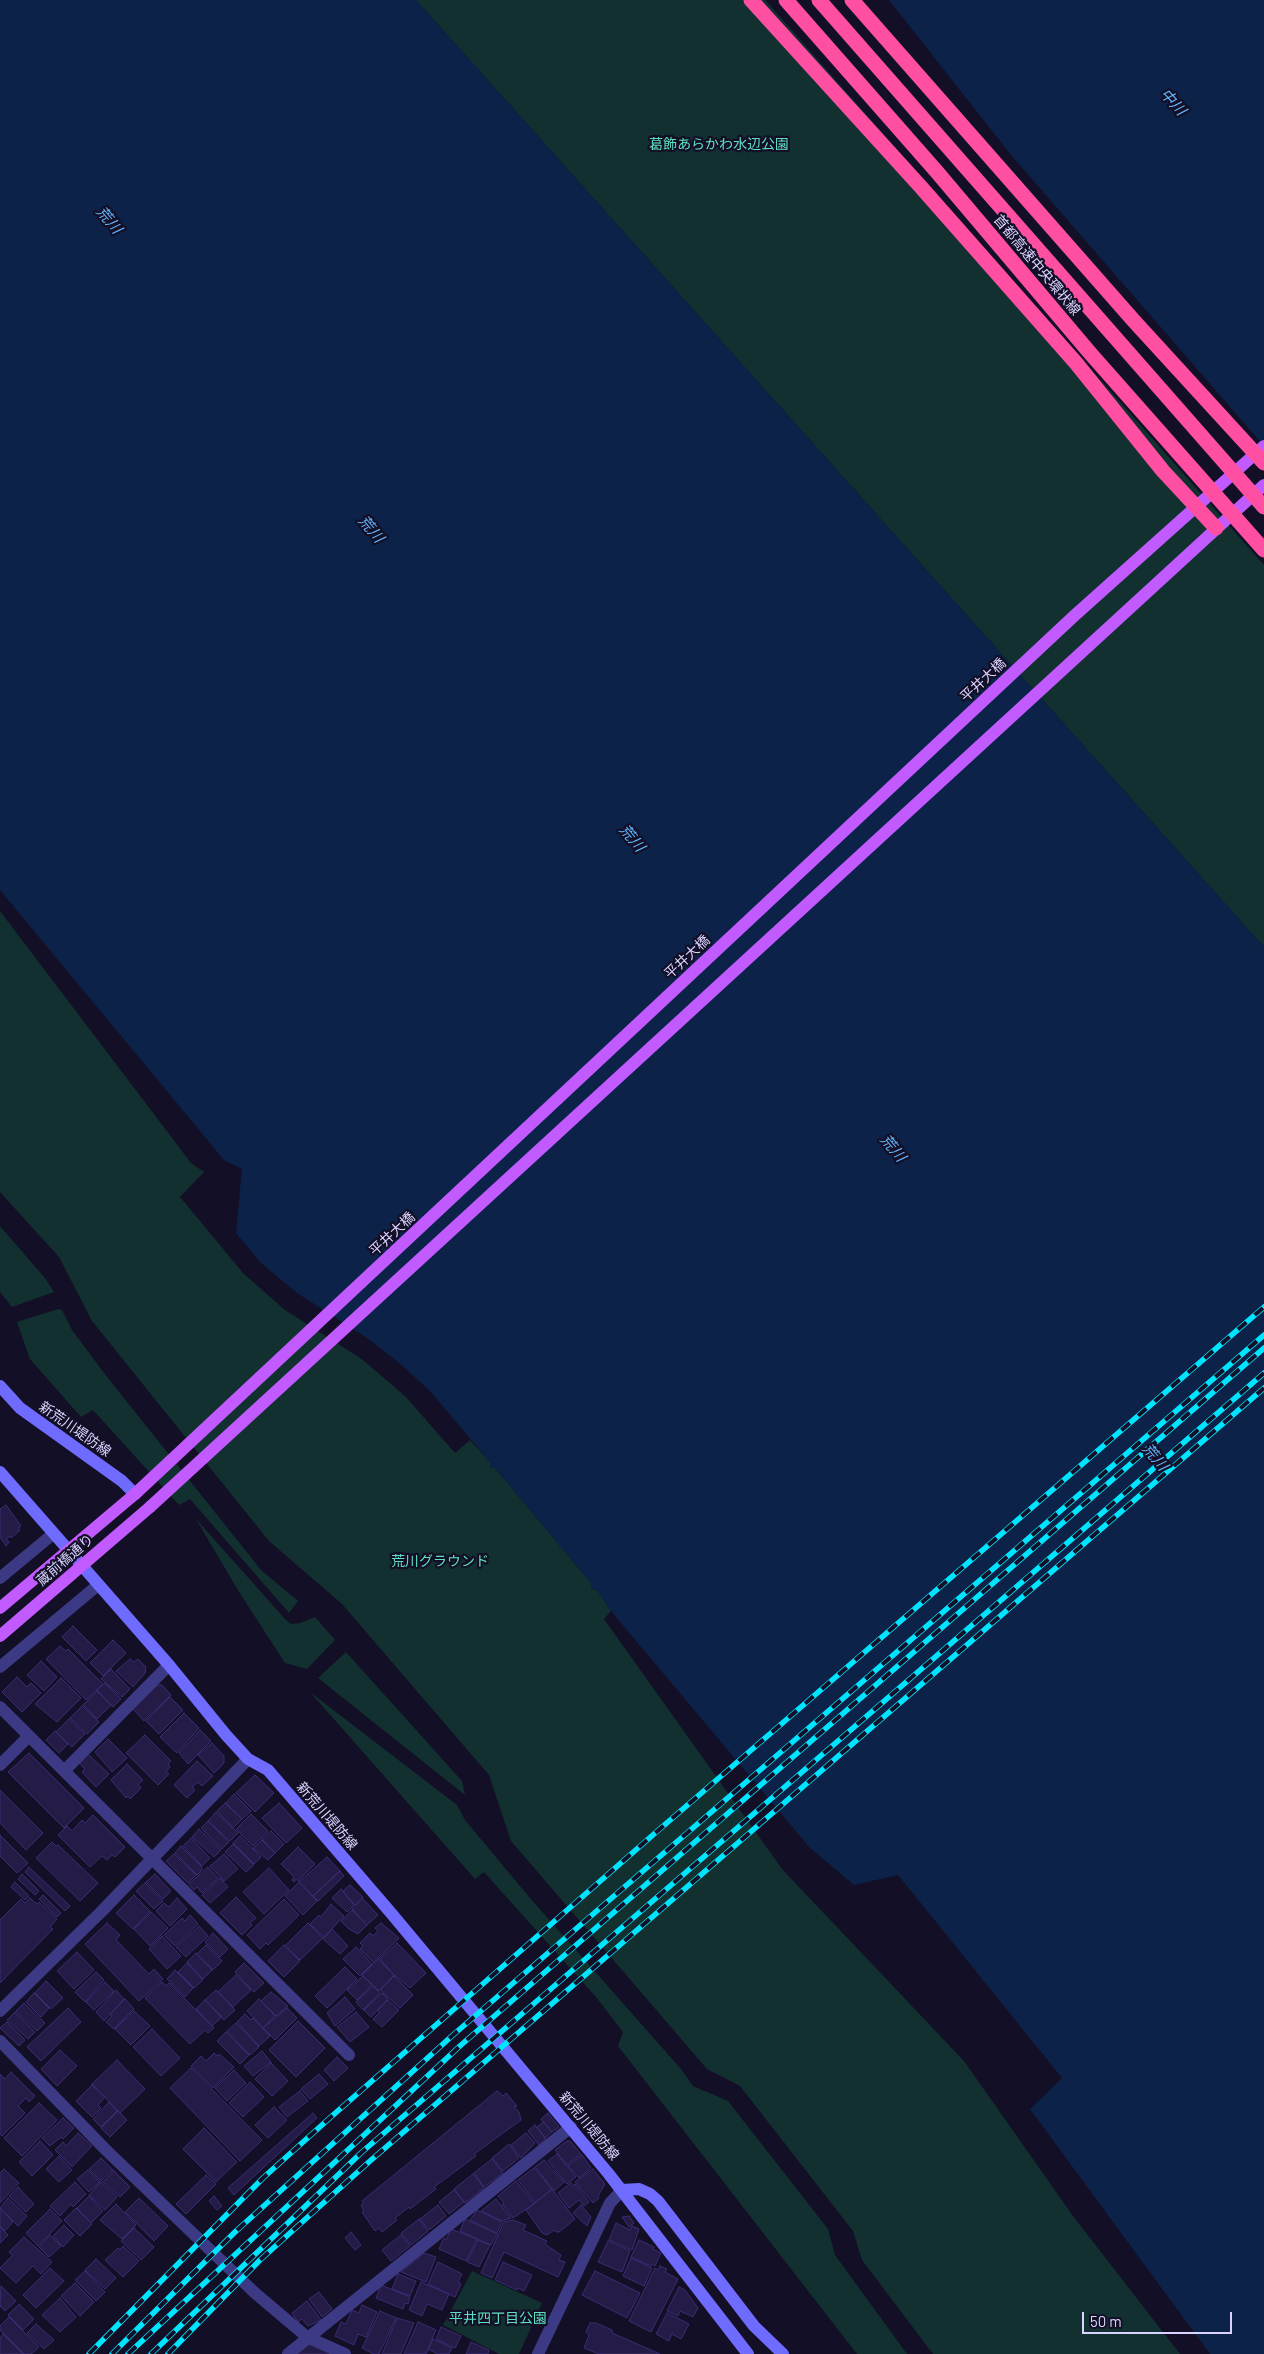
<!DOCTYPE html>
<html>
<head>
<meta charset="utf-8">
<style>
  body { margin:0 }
  #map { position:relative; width:1264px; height:2354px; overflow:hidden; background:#130f26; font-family:Barlow,sans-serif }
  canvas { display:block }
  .scale { position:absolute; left:1082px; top:2312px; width:150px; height:22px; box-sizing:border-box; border:2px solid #d9d4ff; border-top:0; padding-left:6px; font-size:15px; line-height:18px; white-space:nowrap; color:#d9d4ff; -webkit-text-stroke:4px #130f26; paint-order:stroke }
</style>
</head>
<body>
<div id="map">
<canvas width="1264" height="2354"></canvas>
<div class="scale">50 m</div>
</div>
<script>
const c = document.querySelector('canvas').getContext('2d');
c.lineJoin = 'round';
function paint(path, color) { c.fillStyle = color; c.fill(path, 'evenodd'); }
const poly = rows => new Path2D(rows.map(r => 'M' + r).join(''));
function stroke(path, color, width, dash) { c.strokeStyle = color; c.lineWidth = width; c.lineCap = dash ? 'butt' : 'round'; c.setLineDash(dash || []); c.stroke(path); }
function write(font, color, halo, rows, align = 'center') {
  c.font = font + ' Barlow,"Noto Sans JP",sans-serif'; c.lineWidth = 4.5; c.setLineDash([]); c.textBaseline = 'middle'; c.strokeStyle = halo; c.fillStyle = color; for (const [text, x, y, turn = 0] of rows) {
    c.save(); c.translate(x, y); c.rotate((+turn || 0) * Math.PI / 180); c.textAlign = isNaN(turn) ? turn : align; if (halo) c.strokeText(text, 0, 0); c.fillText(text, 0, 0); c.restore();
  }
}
paint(poly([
  [416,0,765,0,1264,565,1264,947],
  [0,911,191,1163,204,1172,180,1197,244,1274,285,1310,363,1360,405,1396,455,1453,470,1440,490,1462,491,1468,495,1468,591,1583,591,1588,598,1591,611,1611,604,1619,782,1869,964,2061,1073,2216,1180,2354,933,2354,862,2260,853,2231,740,2086,707,2069,511,1841,489,1775,342,1604,269,1541,92,1321,59,1257,0,1192],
  [0,1226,45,1278,54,1292,12,1307,0,1292],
  [58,1309,62,1310,72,1330,104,1373,261,1570,298,1601,289,1613,190,1499,179,1505,93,1410,81,1417,30,1359,17,1322],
  [196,1519,286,1620,291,1624,300,1623,315,1617,335,1640,307,1669,285,1663,239,1592],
  [346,1652,462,1781,465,1795,318,1678],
  [310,1692,457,1805,465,1820,530,1898,681,2069,693,2086,728,2101,828,2229,835,2255,907,2354,857,2354,618,2046,623,2032,596,1997,484,1872,475,1879],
  [472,2271,542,2303,519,2354,499,2354,443,2325]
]), '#12302f');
paint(poly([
  [0,0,416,0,1264,947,1264,2354,1210,2354,1030,2109,1062,2078,898,1875,854,1885,810,1848,611,1611,598,1591,591,1588,591,1583,495,1468,491,1468,490,1462,429,1390,398,1362,367,1338,297,1293,261,1263,236,1233,242,1169,224,1160,0,890],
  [889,0,1264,0,1264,446,1011,155]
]), '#0c2248');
const building = poly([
  [6,1505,21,1526,18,1528,20,1530,11,1538,10,1536,6,1539,9,1542,6,1546,0,1537,0,1509,6,1505],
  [73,1626,97,1650,86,1661,62,1637,73,1626],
  [113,1640,126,1653,103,1676,90,1663,113,1640],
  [60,1646,66,1651,68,1649,103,1684,86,1700,46,1659,60,1646],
  [130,1659,134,1662,138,1659,146,1667,145,1673,133,1687,116,1671,130,1659],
  [41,1661,57,1677,44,1691,27,1675,41,1661],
  [111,1669,130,1689,122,1697,101,1679,111,1669],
  [17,1677,27,1687,31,1683,41,1693,22,1712,2,1692,17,1677],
  [61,1678,81,1698,57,1722,35,1704,61,1678],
  [105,1683,121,1699,113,1707,97,1690,105,1683],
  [154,1685,162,1685,171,1695,144,1721,131,1707,154,1685],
  [97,1691,111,1705,97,1719,83,1705,97,1691],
  [170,1697,183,1710,159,1734,146,1721,170,1697],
  [82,1706,99,1722,87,1734,70,1718,82,1706],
  [184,1713,199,1728,177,1753,160,1737,184,1713],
  [69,1719,85,1734,72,1747,56,1732,69,1719],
  [200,1730,211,1741,188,1764,179,1753,200,1730],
  [55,1731,68,1744,59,1753,46,1740,55,1731],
  [145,1735,171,1761,168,1764,170,1767,166,1772,169,1774,158,1785,126,1753,145,1735],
  [108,1739,127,1758,112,1772,95,1752,108,1739],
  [212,1743,224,1756,224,1763,214,1773,198,1755,212,1743],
  [29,1753,84,1808,64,1828,8,1772,29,1753],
  [88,1754,109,1774,96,1787,82,1772,85,1769,79,1763,88,1754],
  [197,1761,213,1776,202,1786,198,1782,192,1787,195,1790,187,1798,174,1785,197,1761],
  [127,1764,143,1780,138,1784,141,1788,130,1799,128,1796,126,1798,111,1780,127,1764],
  [255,1775,274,1793,255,1812,236,1793,255,1775],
  [0,1790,43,1833,26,1850,0,1823,0,1790],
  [234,1794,251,1811,242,1819,226,1803,234,1794],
  [225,1803,242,1819,233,1828,217,1811,225,1803],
  [279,1803,302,1828,286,1843,262,1818,279,1803],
  [216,1812,238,1833,230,1841,208,1821,216,1812],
  [251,1814,268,1831,253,1846,236,1829,251,1814],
  [93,1815,125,1847,115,1857,112,1855,107,1860,102,1856,90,1867,58,1835,67,1826,72,1831,82,1820,85,1823,93,1815],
  [208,1821,229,1842,222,1849,201,1828,208,1821],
  [199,1829,221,1850,214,1857,192,1837,199,1829],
  [271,1831,284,1844,275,1853,262,1839,271,1831],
  [0,1835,28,1863,17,1873,0,1856,0,1835],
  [240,1836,261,1857,254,1864,233,1843,240,1836],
  [191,1838,210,1858,202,1866,183,1846,191,1838],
  [262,1840,275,1853,268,1860,253,1848,262,1840],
  [52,1842,56,1846,58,1845,98,1883,80,1901,36,1858,52,1842],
  [233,1844,254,1865,246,1872,225,1852,233,1844],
  [181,1846,202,1867,202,1870,197,1875,175,1853,181,1846],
  [298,1847,315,1864,298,1881,296,1879,294,1882,292,1880,294,1877,281,1864,298,1847],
  [174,1854,196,1875,188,1883,166,1861,174,1854],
  [224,1854,238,1869,224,1881,210,1866,224,1854],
  [327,1857,340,1871,313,1896,299,1882,327,1857],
  [29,1867,70,1906,65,1911,25,1872,29,1867],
  [208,1867,218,1878,202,1893,197,1887,194,1890,189,1884,208,1867],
  [269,1868,289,1890,264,1914,243,1892,269,1868],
  [340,1871,344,1876,318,1901,313,1896,340,1871],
  [22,1874,39,1891,35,1895,18,1879,22,1874],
  [155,1874,171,1891,163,1899,146,1882,155,1874],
  [220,1878,228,1887,210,1903,202,1895,220,1878],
  [15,1882,29,1896,25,1900,11,1887,15,1882],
  [299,1882,317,1901,303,1915,285,1896,299,1882],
  [145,1883,163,1901,154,1909,136,1891,145,1883],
  [350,1885,363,1897,355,1905,343,1891,350,1885],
  [341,1889,354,1905,347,1912,332,1898,341,1889],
  [43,1895,61,1913,57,1917,39,1899,43,1895],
  [134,1895,150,1911,133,1929,116,1913,134,1895],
  [236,1897,256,1918,250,1923,252,1925,242,1935,220,1913,236,1897],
  [30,1898,37,1904,39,1902,57,1919,50,1927,53,1929,0,1983,0,1920,21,1899,25,1903,30,1898],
  [177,1898,187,1909,170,1926,156,1911,164,1903,169,1907,177,1898],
  [284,1899,299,1915,268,1945,266,1943,260,1949,247,1935,284,1899],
  [363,1899,378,1915,367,1925,352,1909,363,1899],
  [331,1904,344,1916,324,1937,310,1924,319,1915,321,1917,331,1904],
  [352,1910,367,1925,358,1934,349,1929,341,1921,352,1910],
  [151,1912,168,1928,150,1946,134,1929,151,1912],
  [190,1915,198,1924,175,1946,164,1935,182,1918,185,1921,190,1915],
  [107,1923,120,1935,116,1940,149,1974,154,1969,163,1979,139,2001,85,1944,107,1923],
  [308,1923,323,1938,300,1960,285,1946,308,1923],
  [381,1923,399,1938,374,1963,360,1949,363,1946,360,1943,370,1933,373,1936,378,1931,375,1928,381,1923],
  [199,1926,208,1936,186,1957,176,1947,199,1926],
  [332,1929,348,1946,340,1954,323,1939,332,1929],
  [213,1933,228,1949,220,1957,205,1942,213,1933],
  [162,1936,181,1956,167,1969,149,1949,162,1936],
  [397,1943,426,1973,410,1988,394,1975,380,1959,397,1943],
  [206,1945,222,1961,213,1970,197,1954,206,1945],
  [284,1945,300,1961,284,1977,268,1961,284,1945],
  [356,1947,372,1964,360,1976,343,1959,356,1947],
  [77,1952,94,1970,74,1989,57,1971,77,1952],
  [196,1953,212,1970,203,1979,187,1962,196,1953],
  [378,1959,394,1975,379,1991,362,1975,378,1959],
  [187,1963,203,1980,194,1988,178,1972,187,1963],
  [244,1963,264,1983,254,1992,235,1972,244,1963],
  [345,1967,357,1979,327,2008,315,1996,345,1967],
  [175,1970,193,1988,185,1997,167,1979,175,1970],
  [96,1972,104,1980,85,2002,75,1992,96,1972],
  [236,1975,251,1990,233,2007,218,1992,236,1975],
  [363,1976,372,1985,357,2000,347,1990,363,1976],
  [394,1976,413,1995,400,2008,381,1991,381,1989,394,1976],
  [46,1981,63,1998,51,2009,35,1993,46,1981],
  [105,1982,114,1991,94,2010,86,2002,105,1982],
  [162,1982,166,1986,169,1983,214,2028,208,2033,205,2030,190,2044,145,1998,162,1982],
  [373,1986,380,1993,363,2010,356,2002,373,1986],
  [116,1990,124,1999,104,2021,96,2012,116,1990],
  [216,1990,235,2010,224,2020,205,2000,216,1990],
  [271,1992,288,2006,276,2016,261,2001,271,1992],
  [34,1993,49,2008,41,2017,26,2002,34,1993],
  [382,1993,388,1999,371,2017,364,2010,382,1993],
  [345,1997,355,2009,335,2026,327,2013,345,1997],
  [125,1999,134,2009,114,2029,106,2022,112,2016,110,2014,125,1999],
  [259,1999,275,2016,263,2028,247,2011,259,1999],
  [205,2000,222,2017,212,2026,196,2009,205,2000],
  [388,2000,399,2010,382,2027,373,2019,380,2012,377,2010,388,2000],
  [24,2003,45,2023,37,2031,16,2011,24,2003],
  [68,2008,81,2022,41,2061,27,2047,68,2008],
  [287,2008,297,2018,275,2040,263,2028,287,2008],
  [134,2011,150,2026,131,2045,115,2029,134,2011],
  [15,2012,35,2032,28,2039,7,2020,15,2012],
  [356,2012,369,2027,350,2042,337,2027,356,2012],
  [245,2014,251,2020,253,2018,270,2036,259,2046,237,2022,245,2014],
  [298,2021,325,2048,296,2077,269,2050,298,2021],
  [7,2022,25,2040,19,2046,0,2028,7,2022],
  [236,2023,259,2047,250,2055,227,2031,236,2023],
  [152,2029,180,2058,161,2076,133,2047,152,2029],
  [226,2032,249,2055,240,2064,217,2041,226,2032],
  [60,2050,77,2066,57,2086,41,2069,60,2050],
  [262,2051,271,2062,253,2076,244,2066,262,2051],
  [214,2053,217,2056,219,2054,234,2067,213,2088,191,2066,201,2056,206,2061,214,2053],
  [337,2057,348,2068,334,2081,324,2070,337,2057],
  [117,2060,145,2089,120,2113,92,2084,117,2060],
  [271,2063,288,2081,272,2096,255,2079,271,2063],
  [191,2068,262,2140,240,2161,170,2088,191,2068],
  [234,2070,246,2083,227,2101,215,2088,234,2070],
  [11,2072,35,2096,29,2102,26,2098,18,2106,25,2113,2,2136,0,2134,0,2074,5,2079,11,2072],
  [319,2074,328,2084,310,2099,301,2089,319,2074],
  [250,2082,264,2097,243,2117,229,2103,250,2082],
  [92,2085,105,2097,98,2105,101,2108,92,2117,76,2101,92,2085],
  [300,2091,308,2101,287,2117,279,2107,300,2091],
  [497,2091,503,2096,506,2093,517,2106,514,2107,519,2112,521,2120,474,2154,476,2156,434,2187,436,2189,410,2209,409,2207,395,2218,397,2220,382,2232,379,2228,375,2231,362,2212,364,2211,361,2205,364,2203,362,2201,497,2091],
  [109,2102,117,2111,101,2127,93,2119,109,2102],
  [39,2103,57,2120,22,2156,4,2138,39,2103],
  [274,2107,287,2120,268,2138,255,2125,274,2107],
  [118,2111,127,2120,110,2137,101,2128,118,2111],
  [313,2113,317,2118,234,2195,228,2188,313,2113],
  [548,2113,559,2127,552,2132,541,2119,548,2113],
  [63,2118,74,2128,63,2139,61,2137,50,2146,42,2138,63,2118],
  [543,2122,552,2132,545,2138,537,2127,543,2122],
  [535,2125,546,2139,539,2145,528,2131,535,2125],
  [204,2128,237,2162,216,2182,183,2149,204,2128],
  [78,2133,92,2146,72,2167,55,2150,63,2142,66,2146,78,2133],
  [526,2133,535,2143,521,2158,511,2145,526,2133],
  [40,2141,53,2155,32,2176,19,2162,40,2141],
  [567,2141,570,2141,581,2154,567,2165,555,2150,567,2141],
  [509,2144,519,2158,503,2171,492,2158,509,2144],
  [557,2154,576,2177,567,2184,548,2161,557,2154],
  [582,2155,591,2168,579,2178,568,2166,582,2155],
  [59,2156,72,2170,59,2182,46,2169,59,2156],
  [101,2158,113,2170,101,2181,89,2169,101,2158],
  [492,2159,503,2173,484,2187,474,2173,492,2159],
  [544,2160,564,2182,554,2191,535,2167,544,2160],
  [534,2168,552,2189,535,2203,518,2180,534,2168],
  [4,2169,19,2183,0,2203,0,2173,4,2169],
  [593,2169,605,2184,598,2196,599,2198,593,2203,575,2182,593,2169],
  [88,2170,100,2182,89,2192,77,2179,88,2170],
  [114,2171,130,2187,120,2197,103,2182,114,2171],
  [473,2174,484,2188,465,2203,454,2189,473,2174],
  [206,2175,216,2184,186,2214,176,2204,206,2175],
  [516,2181,534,2204,513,2218,502,2204,504,2203,498,2196,516,2181],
  [75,2182,86,2194,73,2207,71,2204,60,2216,50,2206,75,2182],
  [101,2182,117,2197,105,2210,89,2195,101,2182],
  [571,2183,573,2186,575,2184,589,2202,584,2206,579,2200,569,2208,558,2193,571,2183],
  [18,2187,34,2204,26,2212,9,2196,18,2187],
  [552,2189,575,2219,559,2232,556,2232,554,2230,547,2235,542,2233,526,2210,552,2189],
  [454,2190,464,2202,449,2214,439,2202,454,2190],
  [89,2196,103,2211,91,2223,77,2208,89,2196],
  [214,2196,222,2206,217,2210,209,2201,214,2196],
  [8,2198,27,2216,18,2226,0,2208,8,2198],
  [139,2198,168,2226,154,2241,125,2212,139,2198],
  [496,2199,511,2218,502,2221,481,2211,496,2199],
  [116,2204,136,2225,122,2239,100,2220,116,2204],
  [438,2205,446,2216,429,2230,420,2219,438,2205],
  [581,2205,591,2217,587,2226,573,2213,581,2205],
  [0,2208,13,2222,5,2231,0,2226,0,2208],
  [76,2208,92,2224,80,2236,64,2220,76,2208],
  [50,2209,62,2221,38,2246,26,2233,50,2209],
  [477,2210,502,2222,497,2233,470,2220,477,2210],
  [629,2216,634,2223,629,2227,622,2217,629,2216],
  [419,2219,428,2231,411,2245,401,2233,419,2219],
  [465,2219,497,2234,491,2245,460,2231,465,2219],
  [513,2220,526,2225,523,2230,547,2241,545,2244,561,2255,559,2260,565,2262,558,2277,504,2252,492,2278,481,2273,504,2222,513,2220],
  [616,2223,630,2230,632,2226,639,2229,632,2250,609,2240,616,2223],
  [64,2225,74,2235,63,2247,53,2236,64,2225],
  [0,2227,8,2235,0,2243,0,2227],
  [134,2228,154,2247,141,2260,121,2241,134,2228],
  [451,2229,477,2239,466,2261,439,2249,444,2238,446,2240,451,2229],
  [351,2232,361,2245,355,2250,345,2238,351,2232],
  [50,2235,61,2246,49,2257,39,2247,50,2235],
  [401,2235,410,2246,391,2261,382,2250,401,2235],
  [24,2237,52,2262,41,2274,33,2266,16,2283,0,2268,13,2255,9,2252,24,2237],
  [478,2240,490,2245,479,2267,467,2262,478,2240],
  [639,2240,654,2247,653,2249,661,2253,655,2266,652,2264,651,2266,631,2257,639,2240],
  [608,2241,630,2251,622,2272,598,2262,608,2241],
  [123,2246,139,2261,123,2277,105,2260,118,2248,120,2250,123,2246],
  [424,2253,436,2257,426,2282,401,2272,424,2253],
  [631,2258,652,2268,644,2286,623,2276,631,2258],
  [96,2259,116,2278,105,2289,85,2270,96,2259],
  [438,2262,462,2274,458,2282,461,2284,455,2297,428,2284,438,2262],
  [503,2262,532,2275,524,2291,518,2288,517,2290,495,2280,503,2262],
  [660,2266,667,2269,665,2272,678,2279,651,2332,629,2321,655,2268,658,2270,660,2266],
  [50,2268,64,2281,36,2308,23,2295,50,2268],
  [85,2271,105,2292,96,2301,75,2280,85,2271],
  [595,2271,640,2293,627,2318,582,2295,595,2271],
  [398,2274,416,2281,410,2296,392,2289,398,2274],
  [421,2282,449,2294,442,2310,427,2304,422,2316,409,2310,421,2282],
  [75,2283,94,2302,80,2316,61,2296,75,2283],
  [381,2285,410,2297,408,2304,405,2303,403,2309,376,2298,381,2285],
  [1,2286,16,2301,5,2311,0,2306,1,2286],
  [679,2287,685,2290,698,2308,693,2317,680,2311,678,2316,667,2311,679,2287],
  [319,2292,332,2309,322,2317,309,2299,319,2292],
  [60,2298,76,2317,60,2332,42,2315,60,2298],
  [307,2301,321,2320,308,2326,302,2319,298,2322,292,2313,307,2301],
  [19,2304,34,2319,23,2330,8,2315,19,2304],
  [362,2305,377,2312,366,2337,358,2334,354,2345,335,2336,341,2322,346,2324,352,2310,359,2313,362,2305],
  [380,2311,396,2318,379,2354,374,2354,362,2348,380,2311],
  [667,2313,689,2324,681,2339,672,2334,669,2341,656,2334,667,2313],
  [9,2317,39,2347,31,2354,24,2354,0,2330,0,2326,9,2317],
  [397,2318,414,2323,401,2354,382,2354,397,2318],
  [418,2322,436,2330,426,2354,404,2354,418,2322],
  [590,2323,596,2323,612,2330,612,2333,660,2354,599,2354,584,2348,589,2335,586,2332,590,2323],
  [36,2324,54,2340,44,2349,27,2333,36,2324],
  [441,2327,461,2336,455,2348,436,2339,441,2327],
  [3,2334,23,2354,0,2354,0,2338,3,2334],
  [433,2339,452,2348,449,2354,438,2354,428,2349,433,2339],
  [471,2342,489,2350,488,2354,466,2354,471,2342],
  [310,2343,333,2354,297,2354,310,2343]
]);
paint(building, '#241b47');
stroke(building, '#3b2d73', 1);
stroke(poly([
  [0,1578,53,1534],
  [0,1667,98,1585],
  [0,1707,349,2055],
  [0,1765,29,1736],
  [64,1771,169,1665],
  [0,2041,105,2149,255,2293,307,2337,345,2354],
  [288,2354,571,2127]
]), '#3d3a85', 12);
stroke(poly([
  [0,2011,102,1911,248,1759],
  [538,2354,610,2203,622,2190]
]), '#3d3a85', 12);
stroke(poly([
  [0,1386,20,1408,122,1481,135,1494],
  [0,1472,169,1665,226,1735,248,1759,268,1770,391,1913,608,2173,748,2354],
  [622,2190,639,2189,650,2194,658,2201,754,2326,783,2354]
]), '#6f6bff', 12);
stroke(poly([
  [135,1494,1074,616,1264,446],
  [150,1507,1264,485]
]), '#c25bff', 12);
stroke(poly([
  [751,0,920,186,1076,363,1163,471,1216,528],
  [852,0,1134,321,1264,463]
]), '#ff4fa3', 15);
const rail = poly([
  [89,2354,263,2178,332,2116,654,1834,1264,1307],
  [112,2354,235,2232,453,2035,1264,1335],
  [128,2354,461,2045,1264,1348],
  [151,2354,362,2152,1264,1373],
  [168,2354,260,2260,370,2161,1264,1388]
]);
stroke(rail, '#00e5ff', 5.5);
stroke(rail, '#130f26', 4, [11]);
stroke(poly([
  [0,1608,135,1494],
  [0,1636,150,1507]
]), '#c25bff', 12);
stroke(poly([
  [786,0,937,172,1090,353,1264,550],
  [819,0,1264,507]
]), '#ff4fa3', 15);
write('14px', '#5fe0c0', '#130f26', [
  ["葛飾あらかわ水辺公園",719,144],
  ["荒川グラウンド",440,1561],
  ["平井四丁目公園",498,2318]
]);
write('14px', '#d9d4ff', '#130f26', [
  ["首都高速中央環状線",1037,265,50],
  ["平井大橋",983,680,-43],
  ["平井大橋",687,957,-43],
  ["平井大橋",392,1234,-43],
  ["新荒川堤防線",75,1429,35],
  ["蔵前橋通り",65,1560,-41],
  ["新荒川堤防線",327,1816,49],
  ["新荒川堤防線",589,2126,50]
]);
write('italic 15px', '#62b6ff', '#130f26', [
  ["中川",1173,102,48],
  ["荒川",109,220,50],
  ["荒川",371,529,50],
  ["荒川",632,838,50],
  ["荒川",893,1148,50],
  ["荒川",1155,1457,50]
]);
</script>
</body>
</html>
